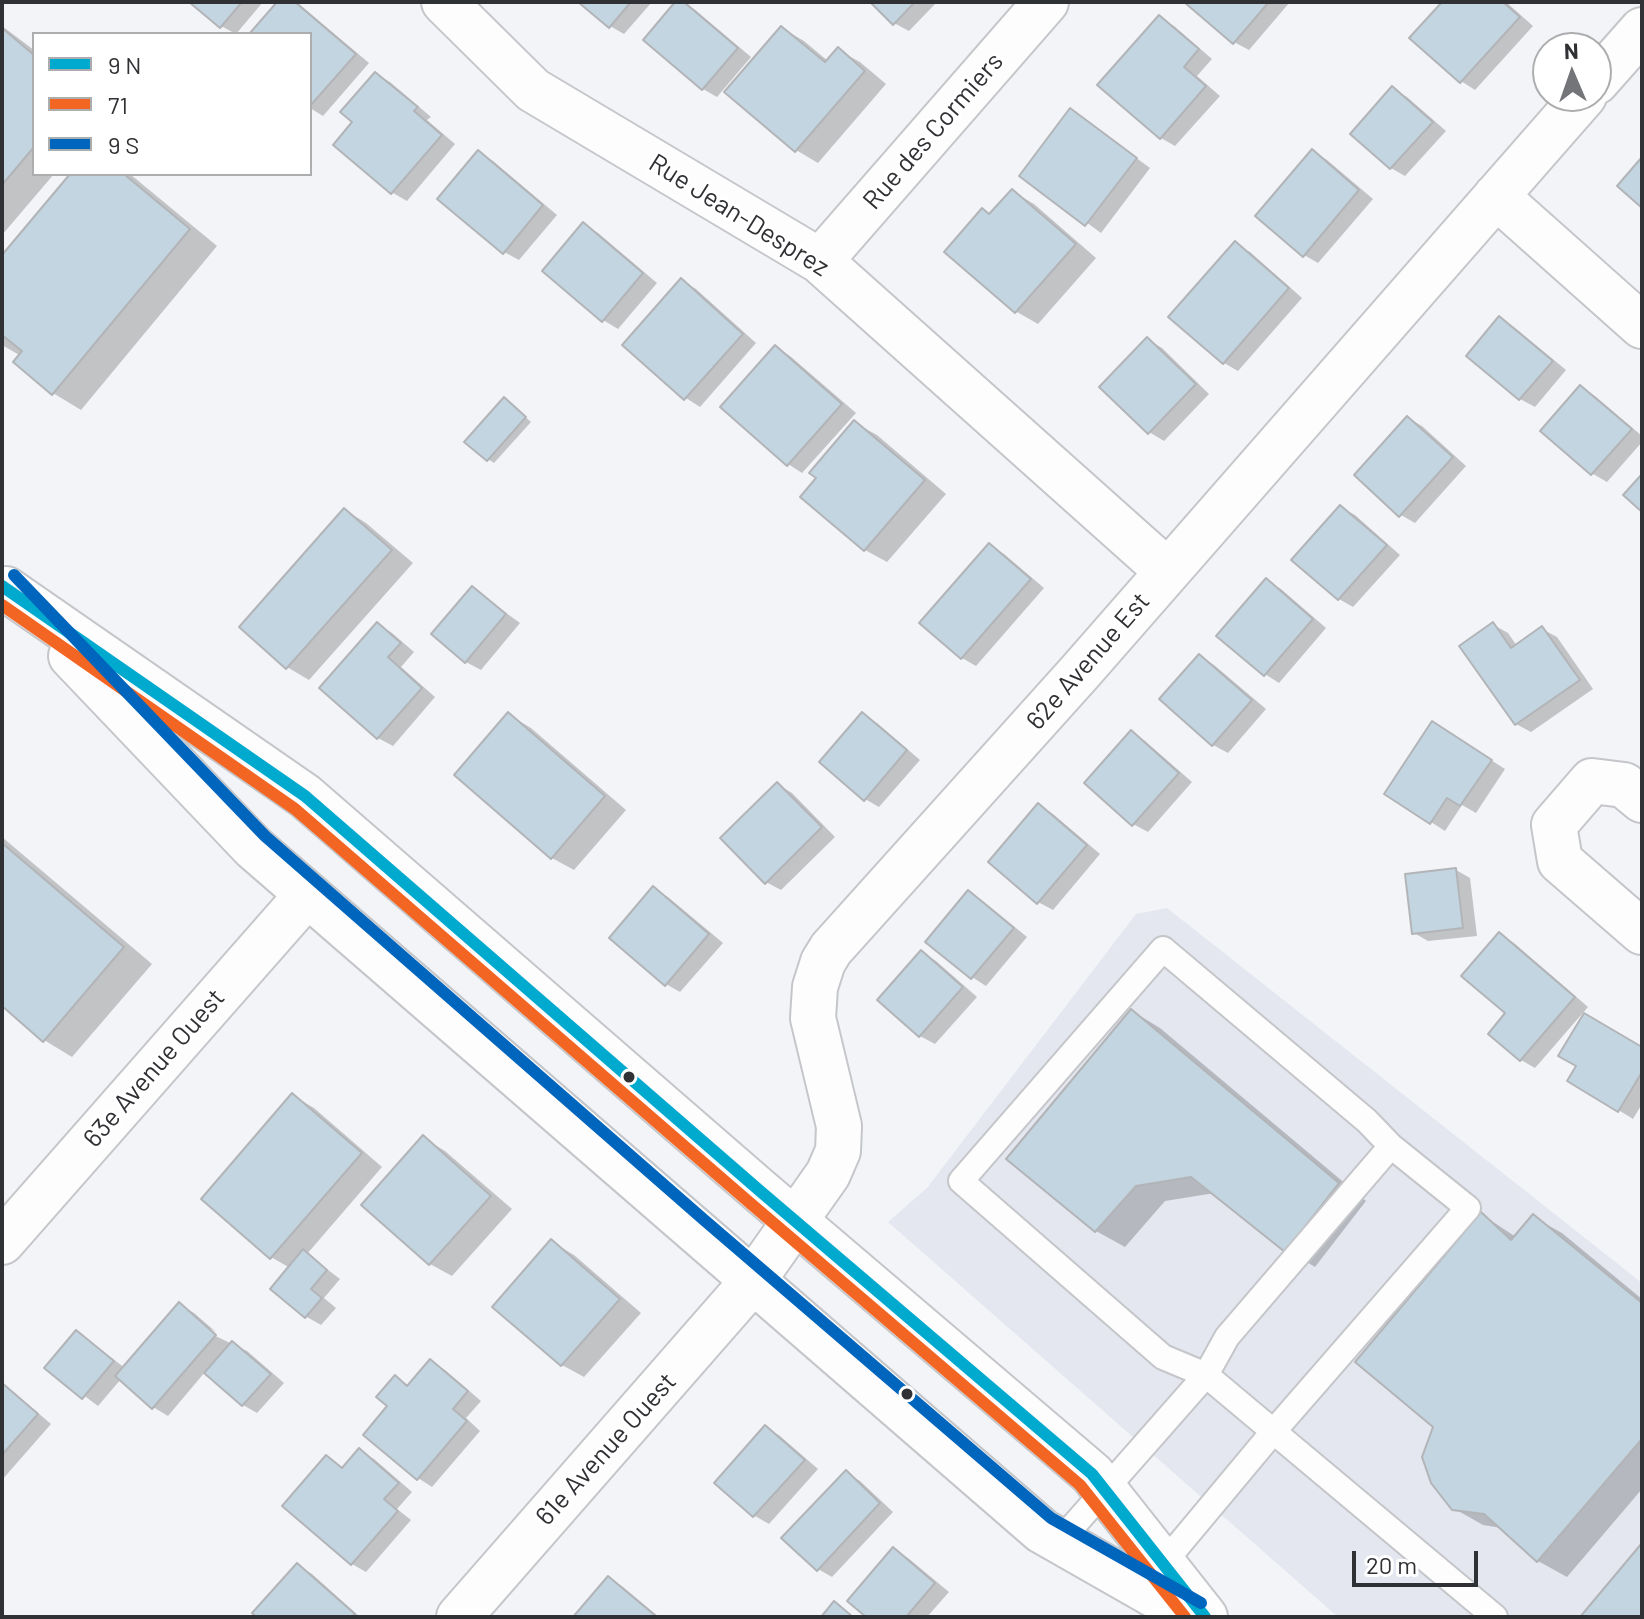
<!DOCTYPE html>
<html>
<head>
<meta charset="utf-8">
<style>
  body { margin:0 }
  #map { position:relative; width:1644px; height:1619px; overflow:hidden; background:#f2f4f7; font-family:Barlow,sans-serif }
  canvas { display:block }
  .frame { position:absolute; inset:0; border:4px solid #303134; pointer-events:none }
  .legend { position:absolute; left:32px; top:32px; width:280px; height:144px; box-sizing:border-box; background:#fff; border:2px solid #acadae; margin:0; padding:10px 14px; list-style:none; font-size:24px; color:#303134 }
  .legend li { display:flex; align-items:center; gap:16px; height:40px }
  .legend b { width:40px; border:2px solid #acadae }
  .north { position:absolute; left:1532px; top:32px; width:80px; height:80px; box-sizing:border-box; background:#fff; border:2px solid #acadae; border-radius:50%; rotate:358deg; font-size:22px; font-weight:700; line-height:32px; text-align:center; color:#303134 }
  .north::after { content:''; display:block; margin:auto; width:28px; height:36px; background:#747578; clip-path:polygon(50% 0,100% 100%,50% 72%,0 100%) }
  .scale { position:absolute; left:1352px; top:1551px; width:126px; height:36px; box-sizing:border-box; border:4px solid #303134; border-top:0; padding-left:10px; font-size:24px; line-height:28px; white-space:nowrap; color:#303134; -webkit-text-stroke:6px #fff; paint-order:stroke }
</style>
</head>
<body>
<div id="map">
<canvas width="1644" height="1619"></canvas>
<div class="frame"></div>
<ul class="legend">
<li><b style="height:10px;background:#00a9ce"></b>9 N</li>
<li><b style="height:10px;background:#f26522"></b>71</li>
<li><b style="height:10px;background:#0065bd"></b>9 S</li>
</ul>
<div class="north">N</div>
<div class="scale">20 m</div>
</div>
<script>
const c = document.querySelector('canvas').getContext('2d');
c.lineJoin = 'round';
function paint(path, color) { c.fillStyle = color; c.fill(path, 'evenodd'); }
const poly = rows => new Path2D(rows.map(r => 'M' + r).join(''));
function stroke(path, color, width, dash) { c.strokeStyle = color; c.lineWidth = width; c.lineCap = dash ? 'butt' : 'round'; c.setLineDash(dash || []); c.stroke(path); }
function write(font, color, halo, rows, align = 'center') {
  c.font = font + ' Barlow,sans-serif'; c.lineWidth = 6; c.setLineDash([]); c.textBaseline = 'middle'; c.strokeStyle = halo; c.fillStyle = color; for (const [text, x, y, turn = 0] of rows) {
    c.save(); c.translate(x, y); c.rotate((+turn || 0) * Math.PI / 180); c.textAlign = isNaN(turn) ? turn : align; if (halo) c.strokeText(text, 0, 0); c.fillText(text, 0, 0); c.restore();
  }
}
paint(poly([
  [1167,908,1642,1283,1642,1617,1338,1617,888,1222,927,1188,1136,914]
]), '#e4e7f0');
paint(poly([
  [192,2,263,2,236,34,221,26],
  [279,2,299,4,369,63,323,116,310,108,310,34,253,33],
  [581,2,652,2,624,34,610,26],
  [678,2,694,9,751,57,717,97,703,89],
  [873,2,937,2,909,31,894,23],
  [1187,2,1290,2,1249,50,1234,42],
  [1444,2,1506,2,1533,26,1475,90,1461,81],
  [1159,17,1174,26,1212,59,1197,76,1220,96,1175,146,1161,138],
  [2,26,34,50,34,174,54,174,2,235],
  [782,28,804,41,828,61,838,50,860,62,886,84,818,163,796,150],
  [375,74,390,82,431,117,427,120,455,144,407,201,393,193,335,145,355,122],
  [1393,89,1407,97,1446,131,1405,176,1391,168],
  [1071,110,1150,168,1101,233,1022,175],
  [1313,152,1327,160,1373,199,1318,263,1304,255],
  [478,153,493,161,557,215,519,260,504,252],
  [72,174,130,174,217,246,81,410,53,393,21,356,2,345,2,258],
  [1012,191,1034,204,1096,258,1038,324,1017,312,946,251,991,215],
  [583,225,598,233,657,283,618,329,603,320],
  [1235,244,1250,252,1302,298,1238,371,1224,363],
  [682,281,696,289,756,343,700,407,686,398,625,345],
  [1500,319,1514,327,1566,370,1535,407,1520,399,1469,356],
  [1147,339,1162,348,1209,394,1164,441,1149,432],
  [776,347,790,356,856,413,802,473,788,464],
  [1581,387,1595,396,1642,436,1642,442,1607,482,1593,474,1543,431],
  [511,404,531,422,494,463,488,459],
  [1408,418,1422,426,1466,466,1415,523,1401,515],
  [855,423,877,435,946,494,887,562,865,550,803,497],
  [1340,507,1355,515,1400,555,1353,607,1339,599],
  [345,510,366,523,413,563,309,680,287,667],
  [989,545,1004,554,1044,588,976,666,962,658],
  [1266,581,1281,589,1326,628,1279,683,1265,674],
  [472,588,520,623,481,670,466,662,434,634],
  [378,624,392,633,414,652,401,667,435,697,393,746,378,738,322,688],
  [1494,625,1508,633,1517,646,1542,629,1557,637,1593,689,1531,732,1516,724],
  [1199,656,1214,665,1266,709,1228,753,1213,745],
  [862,714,877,723,920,760,879,807,865,799],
  [509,715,531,728,626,810,574,870,552,858],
  [1447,732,1505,769,1476,813,1462,805,1445,831,1387,794],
  [1131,733,1145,741,1192,782,1148,832,1133,824],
  [777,784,792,793,835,837,781,890,766,882],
  [1038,805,1053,814,1100,854,1053,910,1038,902],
  [2,837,152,964,72,1057,44,1040,2,1003],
  [1456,870,1470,878,1477,936,1428,941,1414,933],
  [654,889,668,897,723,943,680,992,666,984],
  [969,892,983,901,1027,937,986,986,972,977],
  [1499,934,1514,943,1588,1007,1535,1068,1521,1060,1507,1013],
  [922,952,936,961,977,997,935,1044,920,1036,880,1000],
  [1132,1011,1160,1028,1366,1201,1315,1267,1287,1250,1215,1193,1165,1201,1125,1247,1096,1231,1009,1159],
  [1642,1049,1642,1104,1633,1119,1570,1080],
  [292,1095,314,1108,382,1167,307,1254,340,1279,324,1298,336,1308,321,1325,307,1317,273,1288,290,1268,271,1257,203,1199],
  [423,1138,445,1151,512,1209,452,1276,430,1264,364,1205],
  [1481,1214,1516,1237,1533,1217,1562,1233,1642,1299,1642,1489,1567,1577,1538,1561,1502,1528,1483,1525,1453,1508,1436,1427],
  [552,1242,574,1255,641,1313,584,1377,562,1365],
  [179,1305,194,1313,216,1332,209,1328,207,1332,247,1351,284,1383,257,1413,243,1405,205,1372,168,1416,153,1407,121,1379,98,1406,47,1368,77,1332,125,1368],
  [431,1362,445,1370,481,1401,466,1418,480,1431,432,1487,418,1478,390,1406,396,1378,410,1386],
  [2,1382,51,1424,2,1480],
  [765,1427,780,1436,818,1469,769,1524,755,1516,717,1483],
  [359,1451,374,1459,412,1492,397,1509,411,1520,366,1572,352,1564,327,1457,344,1468],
  [846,1473,860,1481,893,1512,832,1577,818,1569],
  [894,1550,908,1558,949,1592,927,1617,870,1617],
  [297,1565,312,1574,360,1617,259,1617],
  [609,1578,623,1587,659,1617,576,1617]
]), '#0003');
const building = poly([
  [189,2,242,2,220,28,189,2],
  [277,2,295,2,356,54,310,106,310,34,250,33,277,2],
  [578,2,631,2,609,28,578,2],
  [675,2,684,2,738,48,702,90,643,40,675,2],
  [870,2,915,2,893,25,870,2],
  [1184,2,1269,2,1233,44,1184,2],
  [1442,2,1503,2,1520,17,1460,83,1409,38,1442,2],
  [1159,15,1199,49,1184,67,1206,86,1160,139,1097,85,1159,15],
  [781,26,825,62,838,47,865,71,795,152,724,92,781,26],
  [2,28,34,55,34,147,2,185,2,28],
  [375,72,418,107,414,111,442,135,391,194,333,145,352,122,340,112,375,72],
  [1392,86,1433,122,1390,169,1350,134,1392,86],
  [1070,108,1137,158,1085,226,1019,176,1070,108],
  [1312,149,1359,190,1303,257,1255,216,1312,149],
  [478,150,543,205,503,254,437,199,478,150],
  [1642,157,1642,208,1617,186,1642,157],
  [70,174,124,174,190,229,52,395,13,362,22,351,2,335,2,255,70,174],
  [1012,189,1076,244,1015,313,944,252,982,208,989,214,1012,189],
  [583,222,643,273,602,322,542,271,583,222],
  [1235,241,1289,288,1223,364,1168,317,1235,241],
  [681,278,743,334,684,400,622,345,681,278],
  [1499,316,1553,361,1519,400,1466,356,1499,316],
  [1147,337,1196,384,1148,434,1099,387,1147,337],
  [775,345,842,404,787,466,720,407,775,345],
  [1580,385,1632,429,1591,475,1540,431,1580,385],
  [504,397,526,417,487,461,464,442,504,397],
  [1407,416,1453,457,1399,517,1354,475,1407,416],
  [854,420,925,480,864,551,800,497,816,478,809,473,854,420],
  [1642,474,1642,512,1623,495,1642,474],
  [1340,505,1387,545,1338,600,1291,560,1340,505],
  [344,508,392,550,286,669,239,627,344,508],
  [989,543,1031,579,961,659,919,623,989,543],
  [1266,578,1313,619,1264,676,1216,636,1266,578],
  [472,586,506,614,465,663,431,634,472,586],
  [377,622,401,643,388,657,422,688,377,739,319,688,377,622],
  [1493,622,1511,648,1542,626,1580,680,1515,725,1459,646,1493,622],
  [1199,654,1252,700,1212,746,1159,699,1199,654],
  [508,712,605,796,551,859,454,775,508,712],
  [862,712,907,750,864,801,819,762,862,712],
  [1432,721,1492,760,1460,806,1447,798,1430,824,1384,794,1432,721],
  [1131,730,1179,773,1132,826,1084,783,1131,730],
  [777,782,822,827,765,884,720,838,777,782],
  [1038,803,1087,845,1037,904,988,862,1038,803],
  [2,843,124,947,43,1042,2,1006,2,843],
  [1456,868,1463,928,1412,934,1405,874,1456,868],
  [653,886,709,934,665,986,609,938,653,886],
  [968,890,1014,928,971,979,925,942,968,890],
  [1499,932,1575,997,1520,1061,1488,1034,1505,1013,1461,976,1499,932],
  [921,950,963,987,919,1037,877,1000,921,950],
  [1131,1009,1339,1183,1285,1252,1191,1177,1136,1186,1095,1232,1006,1159,1131,1009],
  [1584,1013,1642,1047,1642,1072,1618,1112,1567,1081,1576,1066,1558,1056,1584,1013],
  [292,1093,362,1153,270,1259,201,1199,292,1093],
  [423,1135,491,1196,429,1265,361,1205,423,1135],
  [1481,1212,1511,1240,1533,1214,1642,1303,1642,1439,1537,1562,1484,1514,1452,1510,1431,1483,1422,1457,1433,1427,1355,1362,1481,1212],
  [551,1239,620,1299,561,1366,492,1307,551,1239],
  [303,1249,327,1270,311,1289,322,1298,305,1318,270,1289,303,1249],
  [179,1302,216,1335,152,1409,115,1376,179,1302],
  [76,1330,114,1361,82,1399,44,1368,76,1330],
  [232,1341,271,1374,242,1406,204,1373,232,1341],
  [430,1359,468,1391,453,1409,467,1421,417,1480,363,1435,387,1406,376,1397,395,1375,407,1386,430,1359],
  [2,1383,38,1414,2,1455,2,1383],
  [765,1425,805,1460,753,1517,714,1483,765,1425],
  [359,1448,399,1483,384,1499,398,1511,351,1565,282,1506,326,1455,342,1468,359,1448],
  [846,1470,880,1503,817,1571,781,1538,846,1470],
  [1642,1543,1642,1617,1580,1617,1642,1543],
  [893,1547,935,1583,906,1617,866,1617,847,1601,893,1547],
  [297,1563,355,1614,352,1617,256,1617,252,1613,297,1563],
  [608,1576,657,1617,573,1617,608,1576],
  [834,1601,853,1617,821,1617,834,1601]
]);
paint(building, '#c2d5e0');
stroke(building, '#b2b4b7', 2);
const lane = poly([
  [1060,1541,1206,1375,1495,1617],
  [1157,1571,1273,1432,1468,1208,1391,1146,1227,1337,1206,1375,1163,1357,961,1181,1163,949,1367,1121,1391,1146]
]);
const street = poly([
  [444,2,533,90,820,261,1166,570],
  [1596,82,1642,30],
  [1496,196,1642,326],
  [820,261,1046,2],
  [1642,800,1624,785,1592,781,1554,825,1560,861,1642,932],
  [2,1242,307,895],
  [459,1617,752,1282,828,1174,838,1151,839,1126,813,1018,815,987,823,962,831,949,1080,672,1584,96]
]);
const primary = poly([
  [6,589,305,796,760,1191,1092,1474,1205,1617],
  [71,656,254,848,1042,1531,1193,1617]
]);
stroke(lane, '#c5c6c9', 28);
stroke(street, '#c5c6c9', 48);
stroke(primary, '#c5c6c9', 48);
stroke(lane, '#fdfdfe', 24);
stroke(street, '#fdfdfe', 44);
stroke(primary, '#fdfdfe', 44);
stroke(poly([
  [2,586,305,796,760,1191,1092,1474,1205,1617]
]), '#00a9ce', 12);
stroke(poly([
  [2,605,295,809,750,1203,1080,1485,1185,1617]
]), '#f26522', 12);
stroke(poly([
  [14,575,265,836,703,1219,1051,1518,1201,1603]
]), '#0065bd', 12);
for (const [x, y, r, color] of [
  [629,1077,7,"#303134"],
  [907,1394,7,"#303134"]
]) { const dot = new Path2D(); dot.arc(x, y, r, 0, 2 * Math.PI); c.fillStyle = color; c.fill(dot); stroke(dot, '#fff', 3); }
write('26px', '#303134', '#fff', [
  ["Rue des Cormiers",933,131,-49],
  ["Rue Jean-Desprez",739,215,32],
  ["62e Avenue Est",1088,661,-49],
  ["63e Avenue Ouest",154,1068,-49],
  ["61e Avenue Ouest",606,1449,-48]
]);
</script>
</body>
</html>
